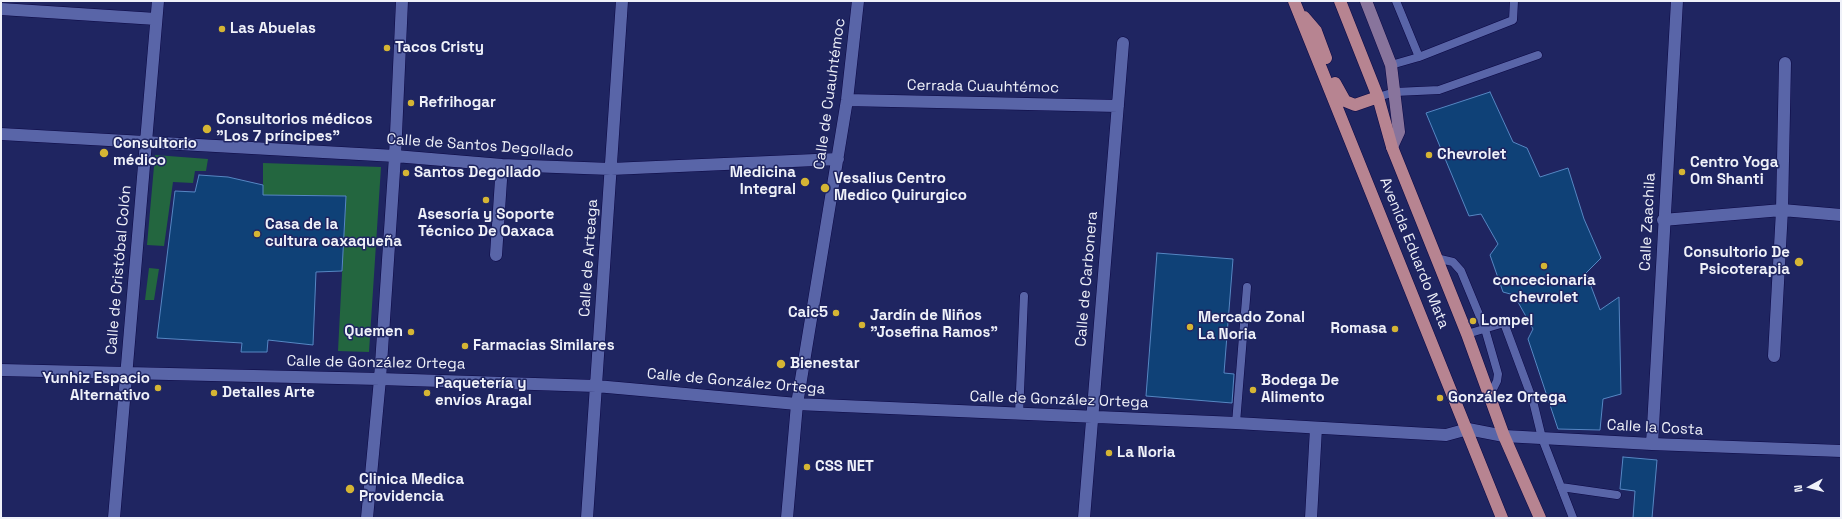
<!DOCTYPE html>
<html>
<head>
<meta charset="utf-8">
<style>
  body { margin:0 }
  #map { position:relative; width:1842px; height:519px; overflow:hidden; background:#1f2561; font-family:"Space Grotesk",sans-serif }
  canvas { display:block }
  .frame { position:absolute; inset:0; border:2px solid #eff1f9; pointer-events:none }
  .north { position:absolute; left:1790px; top:467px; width:40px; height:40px; -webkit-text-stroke:3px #1f2561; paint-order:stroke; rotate:263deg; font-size:11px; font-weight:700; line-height:16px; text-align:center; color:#eff1f9 }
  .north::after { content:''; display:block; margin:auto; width:14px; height:18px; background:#eff1f9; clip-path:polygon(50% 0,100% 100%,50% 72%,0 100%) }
</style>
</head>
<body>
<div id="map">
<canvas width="1842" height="519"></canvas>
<div class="frame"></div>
<div class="north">N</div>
</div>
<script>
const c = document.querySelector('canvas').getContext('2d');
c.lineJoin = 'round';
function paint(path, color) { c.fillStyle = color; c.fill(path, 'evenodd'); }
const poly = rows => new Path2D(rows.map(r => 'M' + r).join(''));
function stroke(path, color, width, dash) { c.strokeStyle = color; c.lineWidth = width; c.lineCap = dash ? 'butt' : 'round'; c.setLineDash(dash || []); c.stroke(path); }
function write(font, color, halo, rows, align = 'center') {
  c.font = font + ' "Space Grotesk",sans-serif'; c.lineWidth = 3; c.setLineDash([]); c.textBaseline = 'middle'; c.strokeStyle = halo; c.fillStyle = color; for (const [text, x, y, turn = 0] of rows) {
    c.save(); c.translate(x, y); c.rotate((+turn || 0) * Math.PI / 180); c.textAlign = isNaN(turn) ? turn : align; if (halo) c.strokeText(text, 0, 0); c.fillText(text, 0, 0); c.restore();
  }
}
paint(poly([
  [155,155,208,159,206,171,195,171,193,183,173,182,164,246,147,245],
  [263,163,381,167,369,352,338,351,346,196,263,195],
  [149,268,159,269,154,300,145,300]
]), '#23663f');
const building = poly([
  [1490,92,1513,142,1527,148,1540,177,1568,168,1584,219,1601,258,1586,273,1600,310,1619,297,1621,394,1603,399,1600,430,1558,429,1528,339,1533,329,1514,295,1503,292,1490,255,1498,244,1481,214,1469,216,1426,113,1490,92],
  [199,175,228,177,263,185,263,195,346,196,342,271,316,272,313,345,268,340,267,352,241,352,242,343,157,338,175,191,195,192,199,175],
  [1157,253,1233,259,1224,373,1234,374,1232,403,1146,396,1157,253],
  [1623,457,1657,460,1652,518,1633,518,1635,491,1620,489,1623,457]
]);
paint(building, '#0f4177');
stroke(building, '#5687c3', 1);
const lane = poly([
  [1419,57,1513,20,1514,1],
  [1391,65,1419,57,1396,1],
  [1378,97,1395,92,1439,90,1538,55],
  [1436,258,1453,262,1461,271,1485,329,1498,374,1497,381,1489,397],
  [1467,334,1504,323,1533,401,1542,438,1573,518],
  [1019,415,1024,296],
  [1236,423,1247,287],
  [1561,487,1617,495]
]);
const street = poly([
  [1,9,156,19],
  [847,100,1118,106],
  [1,134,395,156,502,165,611,169,838,159],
  [1663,220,1782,210,1841,215],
  [496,255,502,165],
  [1774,356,1782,210,1785,63],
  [1,370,380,379,596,386,797,404,1236,423,1446,435,1468,429,1504,436,1652,444,1841,451],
  [1652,444,1677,1],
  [114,518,158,1],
  [367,518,380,379,395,156,402,1],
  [587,518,622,1],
  [787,518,797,404,847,100,858,1],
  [1084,518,1123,43],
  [1311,518,1316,428]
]);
const secondary = poly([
  [1366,1,1391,65,1399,132,1392,147]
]);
const primary = poly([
  [1294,1,1502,518],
  [1340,1,1378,97,1392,147,1467,334,1504,436,1540,518],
  [1304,17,1316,31,1326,58],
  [1335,83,1345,101,1355,105,1378,97]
]);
stroke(lane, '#0c0844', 9);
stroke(street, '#0c0844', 13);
stroke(secondary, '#0c0844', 13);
stroke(primary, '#0c0844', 13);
stroke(lane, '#5965a8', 8);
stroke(street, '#5965a8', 12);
stroke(secondary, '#88749c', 12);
stroke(primary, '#b78491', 12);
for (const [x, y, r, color] of [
  [222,29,4,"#d5b534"],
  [387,48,4,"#d5b534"],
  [411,103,4,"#d5b534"],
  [207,129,5,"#d5b534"],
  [104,153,5,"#d5b534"],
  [1429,155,4,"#d5b534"],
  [1682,172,4,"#d5b534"],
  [406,173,4,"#d5b534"],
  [805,182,5,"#d5b534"],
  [825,188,5,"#d5b534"],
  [486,200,4,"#d5b534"],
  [257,234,4,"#d5b534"],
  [1799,262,5,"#d5b534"],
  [1544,266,4,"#d5b534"],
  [836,313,4,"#d5b534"],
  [1473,321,4,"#d5b534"],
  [862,325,4,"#d5b534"],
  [1190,327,4,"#d5b534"],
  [1395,329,4,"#d5b534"],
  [411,332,4,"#d5b534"],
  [465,346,4,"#d5b534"],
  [781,364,5,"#d5b534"],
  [158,388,4,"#d5b534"],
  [1253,390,4,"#d5b534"],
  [214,393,4,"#d5b534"],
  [427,393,4,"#d5b534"],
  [1440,398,4,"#d5b534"],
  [1109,453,4,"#d5b534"],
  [807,467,4,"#d5b534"],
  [350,489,5,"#d5b534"]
]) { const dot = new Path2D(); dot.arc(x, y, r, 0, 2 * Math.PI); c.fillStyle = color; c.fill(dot); stroke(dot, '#1f2561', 1.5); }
write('bold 15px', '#eff1f9', '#1f2561', [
  ["Las Abuelas",230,29],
  ["Tacos Cristy",395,48],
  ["Refrihogar",419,103],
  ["Consultorios médicos",216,120],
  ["\"Los 7 príncipes\"",216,137],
  ["Consultorio",113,144],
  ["médico",113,161],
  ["Chevrolet",1437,155],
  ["Centro Yoga",1690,163],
  ["Om Shanti",1690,180],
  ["Santos Degollado",414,173],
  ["Medicina",796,173,"right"],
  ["Integral",796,190,"right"],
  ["Vesalius Centro",834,179],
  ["Medico Quirurgico",834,196],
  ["Asesoría y Soporte",486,215,"center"],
  ["Técnico De Oaxaca",486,232,"center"],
  ["Casa de la",265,225],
  ["cultura oaxaqueña",265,242],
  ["Consultorio De",1790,253,"right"],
  ["Psicoterapia",1790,270,"right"],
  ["concecionaria",1544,281,"center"],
  ["chevrolet",1544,298,"center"],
  ["Caic5",828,313,"right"],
  ["Jardín de Niños",870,316],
  ["\"Josefina Ramos\"",870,333],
  ["Mercado Zonal",1198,318],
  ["La Noria",1198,335],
  ["Lompel",1481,321],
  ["Romasa",1387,329,"right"],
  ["Quemen",403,332,"right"],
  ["Farmacias Similares",473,346],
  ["Bienestar",790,364],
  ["Yunhiz Espacio",150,379,"right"],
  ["Alternativo",150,396,"right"],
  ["Bodega De",1261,381],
  ["Alimento",1261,398],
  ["Paquetería y",435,384],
  ["envíos Aragal",435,401],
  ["Detalles Arte",222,393],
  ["González Ortega",1448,398],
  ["La Noria",1117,453],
  ["CSS NET",815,467],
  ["Clinica Medica",359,480],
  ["Providencia",359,497]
], 'left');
write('15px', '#eff1f9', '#1f2561', [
  ["Cerrada Cuauhtémoc",983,87,1],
  ["Calle de Cuauhtémoc",830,94,-82],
  ["Calle de Santos Degollado",480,146,4],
  ["Calle Zaachila",1648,222,-87],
  ["Avenida Eduardo Mata",1414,253,68],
  ["Calle de Arteaga",589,258,-86],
  ["Calle de Cristóbal Colón",119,270,-85],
  ["Calle de Carbonera",1087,279,-85],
  ["Calle de González Ortega",376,363,1],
  ["Calle de González Ortega",736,382,5],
  ["Calle de González Ortega",1059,400,2],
  ["Calle la Costa",1655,428,3]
]);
</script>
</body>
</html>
